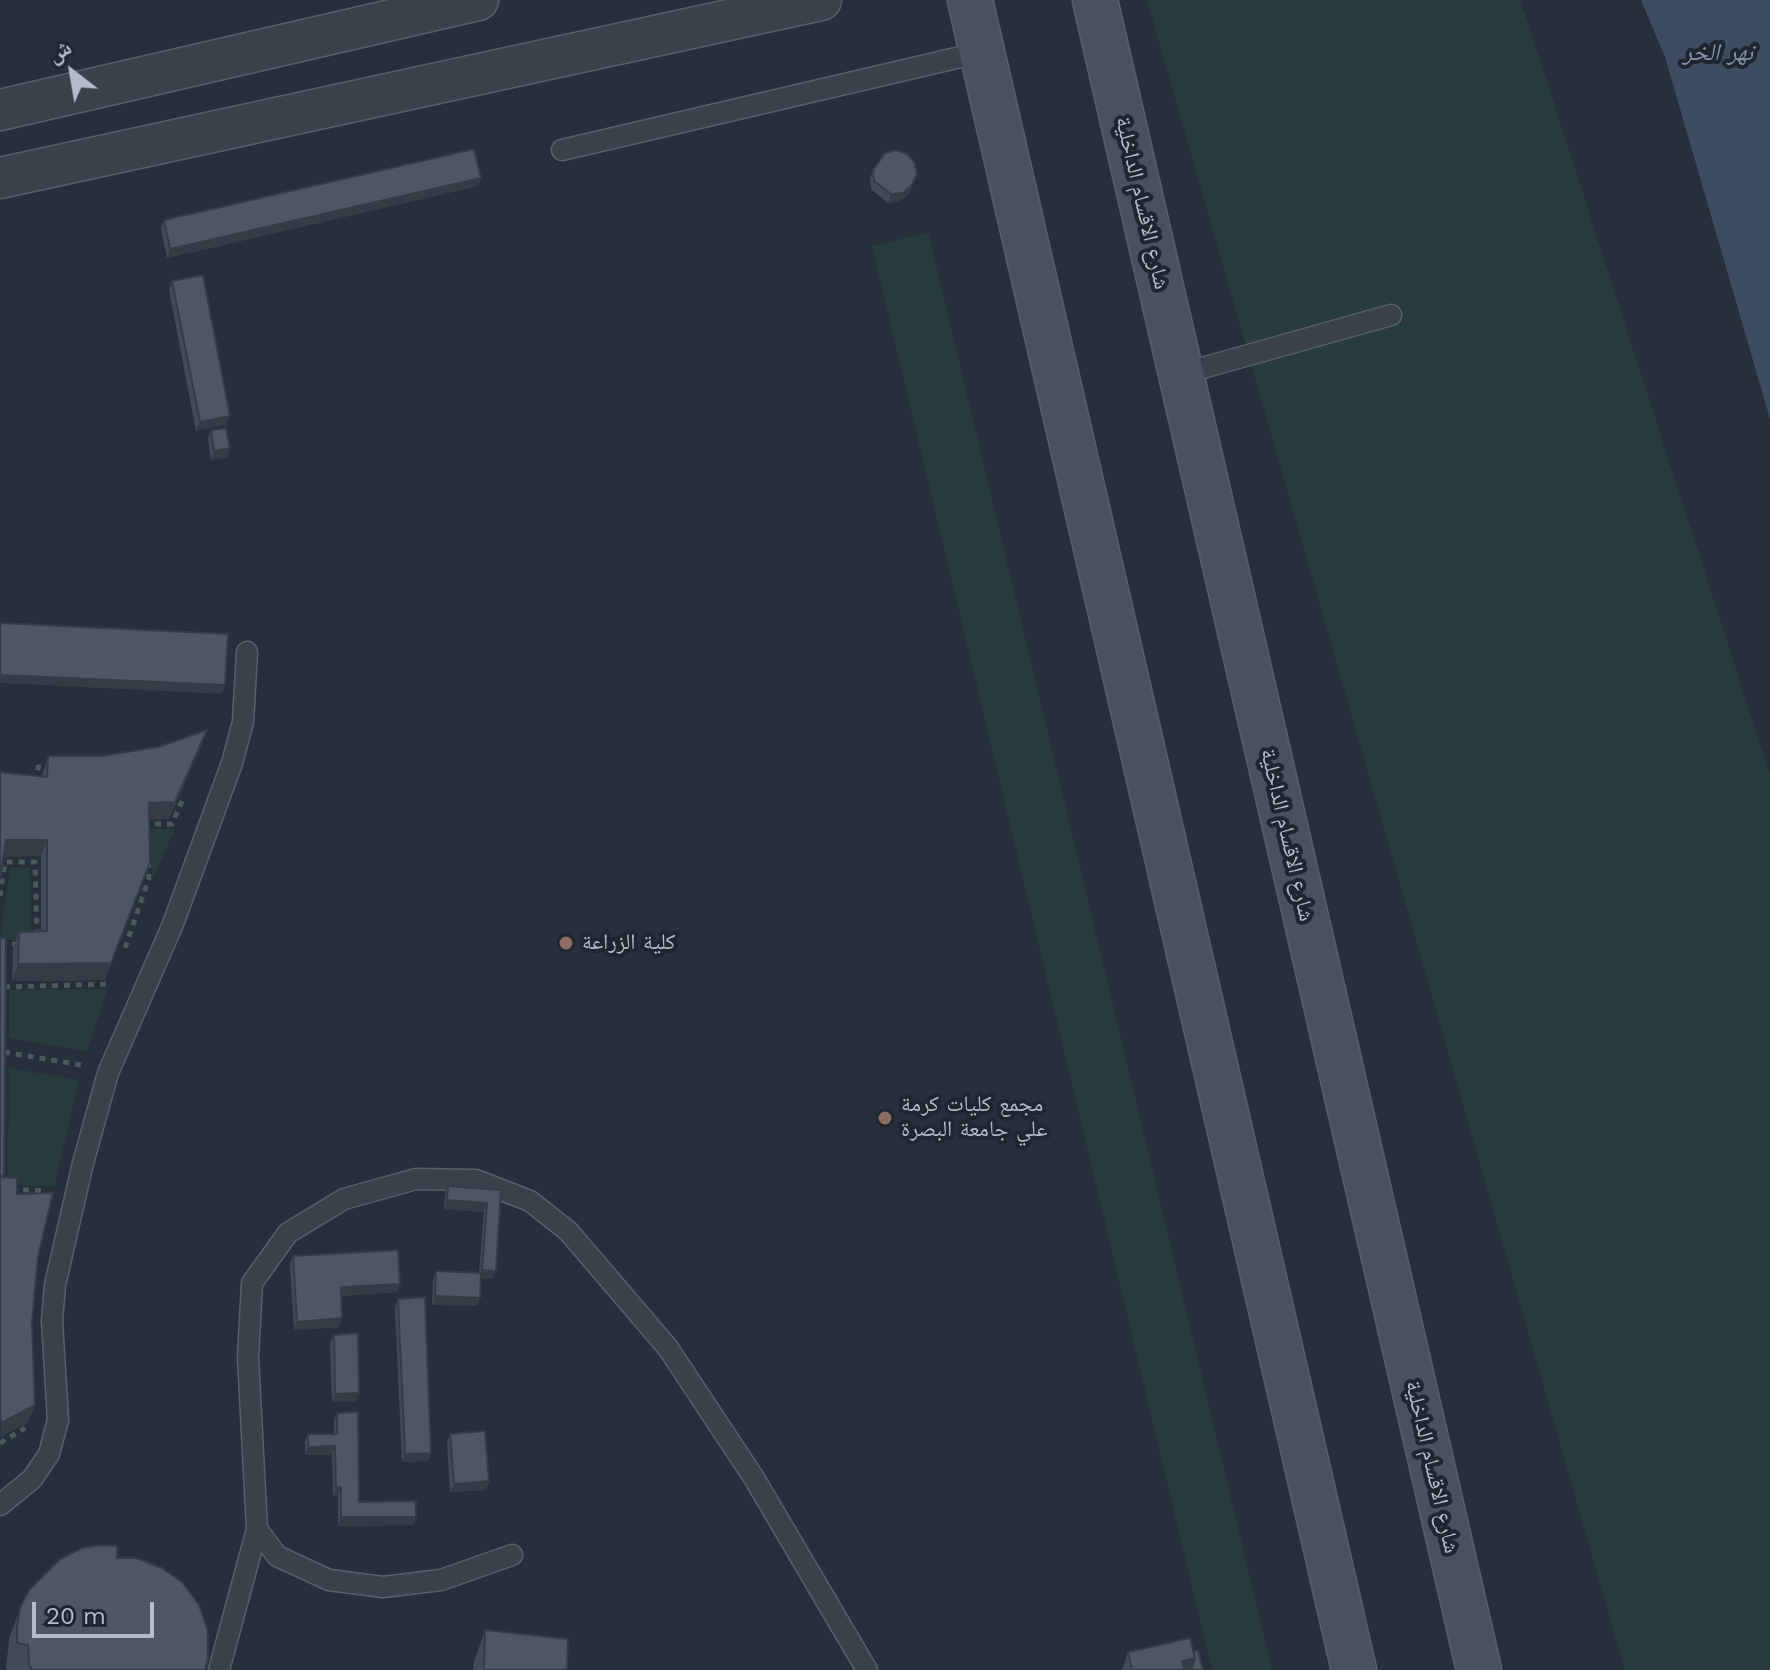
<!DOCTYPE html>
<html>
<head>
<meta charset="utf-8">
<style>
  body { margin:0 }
  #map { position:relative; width:1770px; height:1670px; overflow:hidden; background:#272f3b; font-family:"Work Sans","Noto Naskh Arabic",sans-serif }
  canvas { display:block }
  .north { position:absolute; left:32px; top:32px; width:80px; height:80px; -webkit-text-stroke:6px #1f2630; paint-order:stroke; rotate:329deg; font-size:22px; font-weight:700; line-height:32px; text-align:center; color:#b6bcc7 }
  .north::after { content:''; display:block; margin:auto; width:28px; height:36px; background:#b6bcc7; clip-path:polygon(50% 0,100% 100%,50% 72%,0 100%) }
  .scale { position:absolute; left:32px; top:1602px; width:122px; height:36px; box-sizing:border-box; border:4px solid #b6bcc7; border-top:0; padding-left:10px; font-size:24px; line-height:28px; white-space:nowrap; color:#b6bcc7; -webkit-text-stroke:6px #1f2630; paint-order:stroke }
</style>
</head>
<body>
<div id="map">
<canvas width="1770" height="1670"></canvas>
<div class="north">ش</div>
<div class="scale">20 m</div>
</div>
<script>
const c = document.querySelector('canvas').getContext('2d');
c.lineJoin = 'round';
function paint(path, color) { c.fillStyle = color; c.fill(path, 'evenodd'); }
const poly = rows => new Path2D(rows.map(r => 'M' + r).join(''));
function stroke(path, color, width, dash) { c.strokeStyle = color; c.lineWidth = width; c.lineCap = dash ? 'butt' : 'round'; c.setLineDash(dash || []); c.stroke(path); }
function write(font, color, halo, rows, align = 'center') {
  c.font = font + ' "Work Sans","Noto Naskh Arabic",sans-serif'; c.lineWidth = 8; c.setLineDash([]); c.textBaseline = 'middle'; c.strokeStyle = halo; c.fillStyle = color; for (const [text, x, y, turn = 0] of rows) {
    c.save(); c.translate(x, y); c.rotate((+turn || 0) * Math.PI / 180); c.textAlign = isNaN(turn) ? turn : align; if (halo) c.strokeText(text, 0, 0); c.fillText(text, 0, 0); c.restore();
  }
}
paint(poly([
  [1147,0,1519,0,1527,20,1770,775,1770,1670,1625,1670],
  [928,232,1272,1670,1212,1670,872,246],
  [150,829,175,829,152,881],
  [30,867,31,940,0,940,10,868],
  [107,989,87,1051,9,1038,9,990],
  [9,1068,79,1080,54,1187,8,1184]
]), '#293c3d');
paint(poly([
  [1641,0,1770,0,1770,419,1665,57]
]), '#3e4c62');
const lane = poly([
  [562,150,982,52],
  [1181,374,1391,315],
  [0,1505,32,1479,49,1454,58,1420,52,1321,55,1285,83,1163,108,1073,173,924,232,763,243,722,247,652],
  [512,1555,441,1580,383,1587,329,1580,277,1556,257,1529,248,1357,252,1283,288,1233,344,1199,416,1179,476,1180,530,1201,568,1231,668,1348,754,1478,867,1670],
  [219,1670,257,1529]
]);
const street = poly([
  [0,110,478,0],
  [0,178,821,0]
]);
const secondary = poly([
  [970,0,1354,1670],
  [1095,0,1479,1670]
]);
stroke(lane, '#585f69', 23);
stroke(street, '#585f69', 43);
stroke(secondary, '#585f69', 47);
stroke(poly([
  [36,782,38,767,48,767],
  [147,828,147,824,172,824,182,801],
  [0,896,5,862,35,862,37,935],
  [0,945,19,944],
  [125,948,149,878,148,862],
  [4,987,112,984],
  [4,1052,81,1065],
  [11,1189,45,1191],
  [0,1443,25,1428]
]), '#48595b', 5, [6, 6]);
stroke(lane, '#3a414b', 20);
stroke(street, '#3a414b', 40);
stroke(secondary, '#49505e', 44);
paint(poly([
  [873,170,917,174,909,194,899,201,888,203,871,189,870,179],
  [481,178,478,186,167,258,161,228,164,220],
  [172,281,227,424,196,431,169,290],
  [211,430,230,448,227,457,211,460,208,439],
  [207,730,201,746,169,819,150,819,105,980,12,981,13,948,19,932,41,931,41,856,3,856,0,772,42,776,48,756,101,756,158,747],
  [448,1186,501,1190,496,1271,493,1279,481,1279,480,1298,477,1306,432,1305,433,1280,436,1271,479,1273,484,1212,444,1209,445,1195],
  [293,1256,400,1284,397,1292,341,1296,339,1327,294,1330,290,1264],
  [398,1299,431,1453,428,1461,402,1462,395,1307],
  [334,1335,356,1402,332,1402,330,1343],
  [337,1413,359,1502,416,1517,413,1525,338,1526,338,1496,333,1496,332,1455,305,1455,305,1442,308,1434,334,1434,334,1421],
  [450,1434,489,1481,486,1490,450,1492,447,1442],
  [117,1558,205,1670,6,1670,9,1639,20,1608],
  [485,1630,567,1670,473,1670,474,1662],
  [1128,1652,1193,1652,1203,1670,1122,1670]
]), '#424a55');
paint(poly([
  [481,178,478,186,167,258,170,249],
  [912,185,909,194,899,201,888,203,891,194],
  [230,416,227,424,196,431,200,422],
  [230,448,227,457,211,460,214,451],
  [0,675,225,685,222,694,0,683],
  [207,730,201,746,169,819,143,819,149,803],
  [6,840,47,840,41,856,0,857],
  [144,879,105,980,12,981,18,964],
  [447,1200,487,1203,484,1212,444,1209],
  [482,1270,496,1271,493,1279,479,1279],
  [400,1284,397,1292,338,1296,341,1287],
  [435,1296,480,1298,477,1306,432,1305],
  [342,1318,339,1327,294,1330,297,1322],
  [359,1393,356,1402,332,1402,335,1394],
  [35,1405,29,1422,0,1438,1,1423],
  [335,1446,332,1455,305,1455,308,1447],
  [431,1453,428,1461,402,1462,405,1454],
  [489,1481,486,1490,450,1492,454,1484],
  [341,1487,338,1496,333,1496,336,1488],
  [341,1517,416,1517,413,1525,338,1526],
  [1195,1658,1191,1670,1179,1670,1182,1661]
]), '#363c45');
const building = poly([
  [474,149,481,178,170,249,164,220,474,149],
  [896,150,907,154,915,163,917,174,912,185,903,193,891,194,874,181,873,170,885,153,896,150],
  [203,275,230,416,200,422,172,281,203,275],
  [226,428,230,448,214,451,211,430,226,428],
  [0,623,228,634,225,685,0,675,0,623],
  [207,730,175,802,149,803,150,862,111,963,18,964,19,932,47,931,47,840,6,840,0,879,0,772,47,777,48,756,101,756,158,747,207,730],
  [0,938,6,938,4,1176,0,1175,0,938],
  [0,1177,17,1178,17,1194,53,1193,38,1257,32,1323,35,1405,1,1423,0,1411,0,1177],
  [448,1186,501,1190,496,1271,482,1270,487,1203,447,1200,448,1186],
  [398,1250,400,1284,341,1287,342,1318,297,1322,293,1256,398,1250],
  [436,1271,481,1273,480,1298,435,1296,436,1271],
  [425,1297,431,1453,405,1454,398,1299,425,1297],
  [358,1333,359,1393,335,1394,334,1335,358,1333],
  [358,1412,359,1502,416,1501,416,1517,341,1517,341,1487,336,1488,335,1446,308,1447,308,1434,337,1434,337,1413,358,1412],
  [485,1431,489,1481,454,1484,450,1434,485,1431],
  [100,1545,117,1546,117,1558,136,1558,162,1568,183,1583,199,1605,208,1631,208,1658,205,1670,32,1670,29,1664,28,1645,17,1643,17,1626,20,1608,29,1590,60,1559,82,1548,100,1545],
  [485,1630,568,1639,567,1670,484,1670,485,1630],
  [1190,1638,1195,1658,1182,1661,1184,1670,1132,1670,1128,1652,1190,1638],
  [1198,1650,1203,1670,1191,1670,1195,1658,1193,1652,1198,1650]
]);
paint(building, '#4d5663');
stroke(building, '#363c45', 2);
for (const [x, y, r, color] of [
  [566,943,8,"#8d6e63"],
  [885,1118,8,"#8d6e63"]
]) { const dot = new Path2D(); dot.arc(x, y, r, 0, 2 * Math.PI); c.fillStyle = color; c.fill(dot); stroke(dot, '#1f2630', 3); }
write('22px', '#b6bcc7', '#1f2630', [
  ["شارع الاقسام الداخلية",1142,203,77],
  ["شارع الاقسام الداخلية",1287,835,77],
  ["شارع الاقسام الداخلية",1432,1467,77]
]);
write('22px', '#b6bcc7', '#1f2630', [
  ["كلية الزراعة",582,943],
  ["مجمع كليات كرمة",901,1105],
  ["علي جامعة البصرة",901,1130]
], 'left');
write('italic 24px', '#8192ab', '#1f2630', [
  ["نهر الخر",1718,53]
]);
</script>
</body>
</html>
